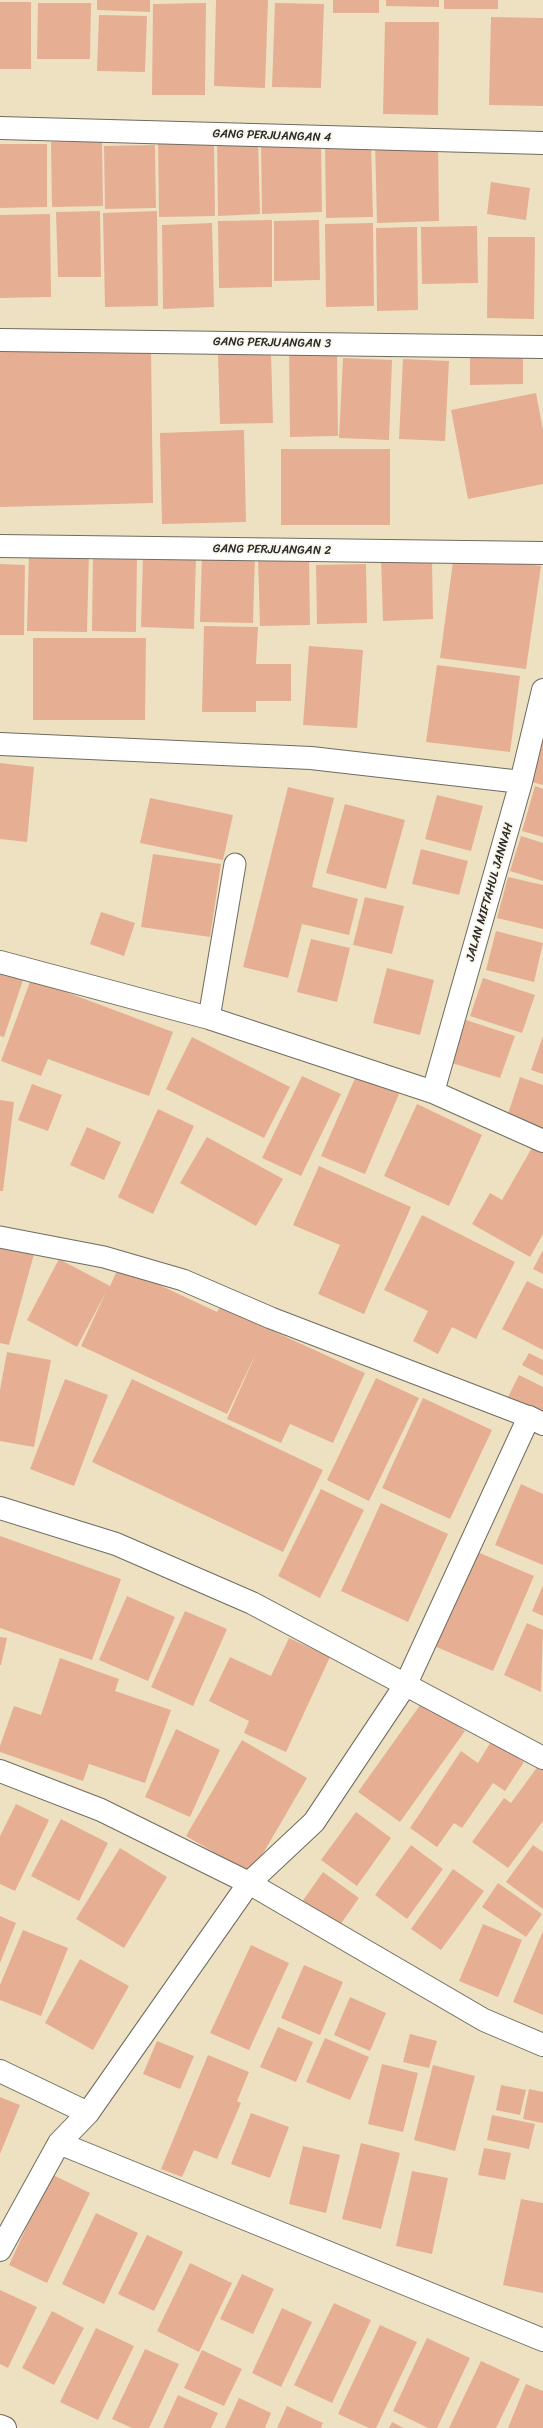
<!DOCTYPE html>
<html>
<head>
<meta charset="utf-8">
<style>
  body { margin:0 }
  canvas { display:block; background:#ede1c1 }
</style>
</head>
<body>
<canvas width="543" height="2428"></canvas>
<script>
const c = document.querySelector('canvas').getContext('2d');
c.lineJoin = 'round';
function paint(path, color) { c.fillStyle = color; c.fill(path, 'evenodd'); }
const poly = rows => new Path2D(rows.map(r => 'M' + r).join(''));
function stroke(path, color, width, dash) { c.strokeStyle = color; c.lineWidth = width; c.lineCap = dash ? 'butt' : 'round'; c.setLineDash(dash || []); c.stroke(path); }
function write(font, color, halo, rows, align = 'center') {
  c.font = font + ' Sriracha,sans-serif'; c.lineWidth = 4; c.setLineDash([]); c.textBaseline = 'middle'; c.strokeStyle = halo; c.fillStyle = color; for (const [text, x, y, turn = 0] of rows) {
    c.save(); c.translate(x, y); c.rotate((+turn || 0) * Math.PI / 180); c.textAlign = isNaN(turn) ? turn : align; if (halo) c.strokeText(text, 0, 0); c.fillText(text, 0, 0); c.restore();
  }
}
paint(poly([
  [97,0,150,0,150,12,97,10],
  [216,0,268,0,265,88,214,86],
  [333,0,379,0,379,13,333,13],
  [386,0,439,0,439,7,386,6],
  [444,0,498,0,498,9,444,9],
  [0,2,31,2,31,69,0,69],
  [38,3,91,3,90,59,37,59],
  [206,3,205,95,152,95,153,4],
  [275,3,324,4,321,88,272,87],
  [99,15,147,16,145,72,97,71],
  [491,17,543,18,543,106,489,105],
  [385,22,439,22,438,115,383,114],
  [321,137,322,212,262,214,261,138],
  [258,139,260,214,218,216,217,140],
  [438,140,439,221,377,223,375,142],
  [102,141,103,206,52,207,51,142],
  [214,141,215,216,159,217,158,142],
  [371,142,373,217,326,218,325,143],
  [0,144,47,144,47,207,0,208],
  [155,145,156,208,105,209,104,146],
  [491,182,530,188,526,220,487,214],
  [100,211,101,277,58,277,56,212],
  [157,211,158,306,105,307,103,213],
  [50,214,51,297,0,298,0,215],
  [272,220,272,287,219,288,218,221],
  [319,220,320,280,274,281,274,221],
  [212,223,214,307,163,309,162,225],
  [373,223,374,306,326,307,325,224],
  [477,226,478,283,422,284,421,227],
  [417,227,418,310,377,311,376,228],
  [488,237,535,237,534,319,487,318],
  [337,345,338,436,290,437,289,346],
  [151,349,153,503,0,507,0,351],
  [523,351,523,384,470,385,470,352],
  [271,353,273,423,220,424,218,355],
  [343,358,392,360,389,440,339,438],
  [403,359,449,361,445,441,399,439],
  [536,393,543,430,543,484,468,499,451,410],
  [244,430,246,522,162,524,160,433],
  [281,449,390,449,390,525,281,525],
  [29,551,89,552,87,632,27,631],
  [202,553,255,554,253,623,200,622],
  [143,554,196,556,194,629,141,627],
  [454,554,541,566,526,669,440,658],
  [93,555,137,555,136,632,92,631],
  [309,556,310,625,260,626,258,558],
  [432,559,433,619,383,621,381,560],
  [0,564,25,565,24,635,0,635],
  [366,564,367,623,317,624,316,565],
  [204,626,258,627,256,664,291,664,291,701,256,701,256,712,202,712],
  [33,638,146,638,145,720,33,720],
  [309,646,363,650,357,728,303,725],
  [437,665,520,676,510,752,426,742],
  [539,739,543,740,543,785,528,781],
  [0,763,34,767,27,842,0,839],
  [535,786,543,789,543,837,522,831],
  [288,787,334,798,312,887,358,899,349,935,302,924,288,978,243,967],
  [437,795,483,806,471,851,425,839],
  [150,798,233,815,223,860,140,843],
  [345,804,405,820,386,889,326,873],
  [521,836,543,843,543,881,510,871],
  [421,849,468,861,459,895,412,884],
  [153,854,221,864,210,937,141,927],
  [508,877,543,885,543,929,497,918],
  [365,897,404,906,392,954,353,945],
  [101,912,135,923,124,956,90,944],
  [496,931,543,943,534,982,486,970],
  [311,939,350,948,337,1002,297,992],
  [387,968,434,980,420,1035,373,1023],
  [0,973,23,980,4,1037,0,1036],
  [483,978,535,995,522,1033,470,1016],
  [31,979,173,1032,149,1096,48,1059,41,1076,1,1061],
  [466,1020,515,1036,500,1078,452,1063],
  [543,1036,543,1074,531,1070],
  [192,1037,290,1087,264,1138,166,1089],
  [302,1076,341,1094,301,1176,262,1158],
  [356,1076,399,1094,365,1174,321,1156],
  [520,1077,543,1085,543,1129,507,1117],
  [32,1084,62,1095,48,1131,18,1120],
  [0,1100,14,1102,3,1191,0,1191],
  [417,1104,482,1135,449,1206,384,1176],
  [158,1109,194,1126,153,1214,118,1197],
  [87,1127,121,1142,104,1180,70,1165],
  [207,1137,283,1179,256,1226,180,1183],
  [537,1139,543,1142,543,1234,530,1257,472,1224,490,1193,502,1200],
  [319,1166,411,1207,364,1314,318,1294,340,1245,293,1225],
  [422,1215,515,1262,476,1339,452,1327,438,1354,413,1341,428,1311,384,1290],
  [0,1245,34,1254,9,1345,0,1343],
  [543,1250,543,1274,533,1269],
  [59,1259,110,1286,119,1266,217,1312,220,1307,365,1373,333,1443,290,1424,281,1443,227,1419,257,1351,227,1414,81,1346,106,1292,77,1347,27,1320],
  [527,1281,543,1289,543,1350,502,1329],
  [7,1352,51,1360,34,1447,0,1441,0,1390],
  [529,1353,543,1360,543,1376,522,1365],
  [519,1375,543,1387,543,1417,507,1399],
  [376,1378,419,1398,369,1501,327,1480],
  [65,1379,108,1395,74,1486,30,1469],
  [132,1379,323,1470,283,1552,92,1462],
  [423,1398,492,1430,450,1519,382,1488],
  [521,1484,543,1494,543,1565,495,1545],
  [321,1489,364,1510,320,1598,278,1576],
  [381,1503,448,1534,408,1622,341,1591],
  [0,1536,121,1579,92,1660,0,1628],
  [475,1551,534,1576,493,1671,434,1646],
  [543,1585,543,1616,532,1611],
  [127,1596,175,1617,148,1681,99,1660],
  [185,1611,227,1629,193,1706,151,1687],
  [527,1623,543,1630,541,1692,504,1675],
  [0,1637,7,1638,1,1665,0,1665],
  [289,1638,330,1657,286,1752,244,1733,249,1721,209,1701,230,1657,271,1676],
  [60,1658,119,1679,115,1691,171,1710,145,1783,89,1764,83,1781,0,1752,0,1746,14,1706,41,1715],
  [423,1701,465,1731,400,1822,358,1792],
  [176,1729,220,1750,190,1817,145,1797],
  [242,1740,307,1778,251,1874,186,1836],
  [492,1740,524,1762,505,1791,493,1783,462,1828,454,1823,437,1847,410,1828,461,1751,478,1763],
  [541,1762,543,1763,543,1821,508,1868,472,1842,504,1798,511,1803],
  [16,1804,49,1820,15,1891,0,1884,0,1836],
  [356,1812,391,1838,357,1886,321,1860],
  [61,1819,108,1843,79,1901,31,1876],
  [411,1845,443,1869,407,1919,375,1895],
  [533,1845,543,1852,543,1909,506,1882],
  [120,1848,167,1877,124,1948,76,1919],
  [453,1869,484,1891,441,1950,411,1929],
  [323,1872,359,1898,335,1932,299,1906],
  [498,1883,542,1914,526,1937,482,1907],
  [0,1916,16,1923,0,1963],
  [483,1924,522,1940,498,1997,459,1981],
  [23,1930,68,1948,41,2016,0,2000,0,1985],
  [543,1931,543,2015,513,2002],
  [251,1945,289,1963,249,2050,210,2033],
  [80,1959,129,1986,93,2050,45,2023],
  [304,1965,343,1982,320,2035,281,2018],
  [350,1997,386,2013,370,2051,334,2035],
  [278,2027,313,2042,296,2082,260,2067],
  [410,2034,437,2041,429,2068,403,2062],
  [325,2038,369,2057,350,2100,306,2082],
  [157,2041,194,2056,180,2089,143,2074],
  [208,2055,249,2072,237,2101,241,2103,217,2159,194,2150,182,2177,161,2169],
  [382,2064,418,2073,403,2132,368,2124],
  [433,2065,475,2076,455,2151,414,2140],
  [501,2085,526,2090,520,2115,496,2110],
  [529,2089,543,2092,543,2123,523,2119],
  [0,2097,20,2105,0,2154],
  [251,2113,289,2127,270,2178,231,2164],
  [492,2115,535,2124,529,2149,487,2140],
  [361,2143,400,2153,381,2229,342,2219],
  [303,2146,340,2155,326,2213,289,2204],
  [484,2148,511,2153,505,2180,478,2175],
  [412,2171,448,2178,432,2254,396,2246],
  [51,2174,90,2193,47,2283,9,2265],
  [521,2199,543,2203,543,2293,503,2285],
  [96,2213,138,2233,104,2304,62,2284],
  [147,2235,183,2252,154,2311,118,2294],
  [190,2263,232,2283,199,2352,157,2331],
  [242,2274,274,2289,253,2334,220,2319],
  [0,2290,37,2307,8,2368,0,2364],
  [334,2303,371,2320,332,2403,294,2385],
  [282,2308,312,2322,281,2387,252,2373],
  [52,2311,84,2328,54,2385,22,2368],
  [380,2325,417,2342,376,2428,369,2428,338,2414],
  [96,2328,134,2346,98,2420,60,2402],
  [427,2338,470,2358,437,2428,428,2428,393,2411],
  [145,2349,179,2364,149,2428,132,2428,112,2419],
  [202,2350,242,2369,224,2406,184,2388],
  [481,2361,520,2379,496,2428,449,2428],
  [526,2384,543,2391,543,2428,508,2428],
  [178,2395,218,2413,211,2428,163,2428],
  [239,2398,271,2413,265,2428,225,2428],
  [287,2406,323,2423,321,2428,277,2428],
  [392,2422,404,2428,389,2428]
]), '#e6af94');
const lane = poly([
  [209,1018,235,864],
  [0,1237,104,1257,183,1280,271,1318,529,1417]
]);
const street = poly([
  [0,128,543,143],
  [0,340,543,347],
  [0,546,543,553],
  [0,744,311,758,521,782],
  [0,962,209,1018,433,1092,543,1141],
  [433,1092,521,782,543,690],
  [0,1508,116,1544,252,1603,543,1758],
  [0,1771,101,1810,249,1883,484,2020,543,2045],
  [0,2071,88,2113],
  [59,2143,543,2340],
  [0,2250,59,2143,88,2113,249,1883,314,1822,406,1684,529,1417,543,1424],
  [0,2426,5,2428]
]);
stroke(lane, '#6f6b60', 23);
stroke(street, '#6f6b60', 24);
stroke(lane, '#fff', 21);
stroke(street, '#fff', 22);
write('12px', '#2b2b2b', '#fbf7ec', [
  ["GANG PERJUANGAN 4",272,136,2],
  ["GANG PERJUANGAN 3",272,343,1],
  ["GANG PERJUANGAN 2",272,550,1],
  ["JALAN MIFTAHUL JANNAH",490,892,-74]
]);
</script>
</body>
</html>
